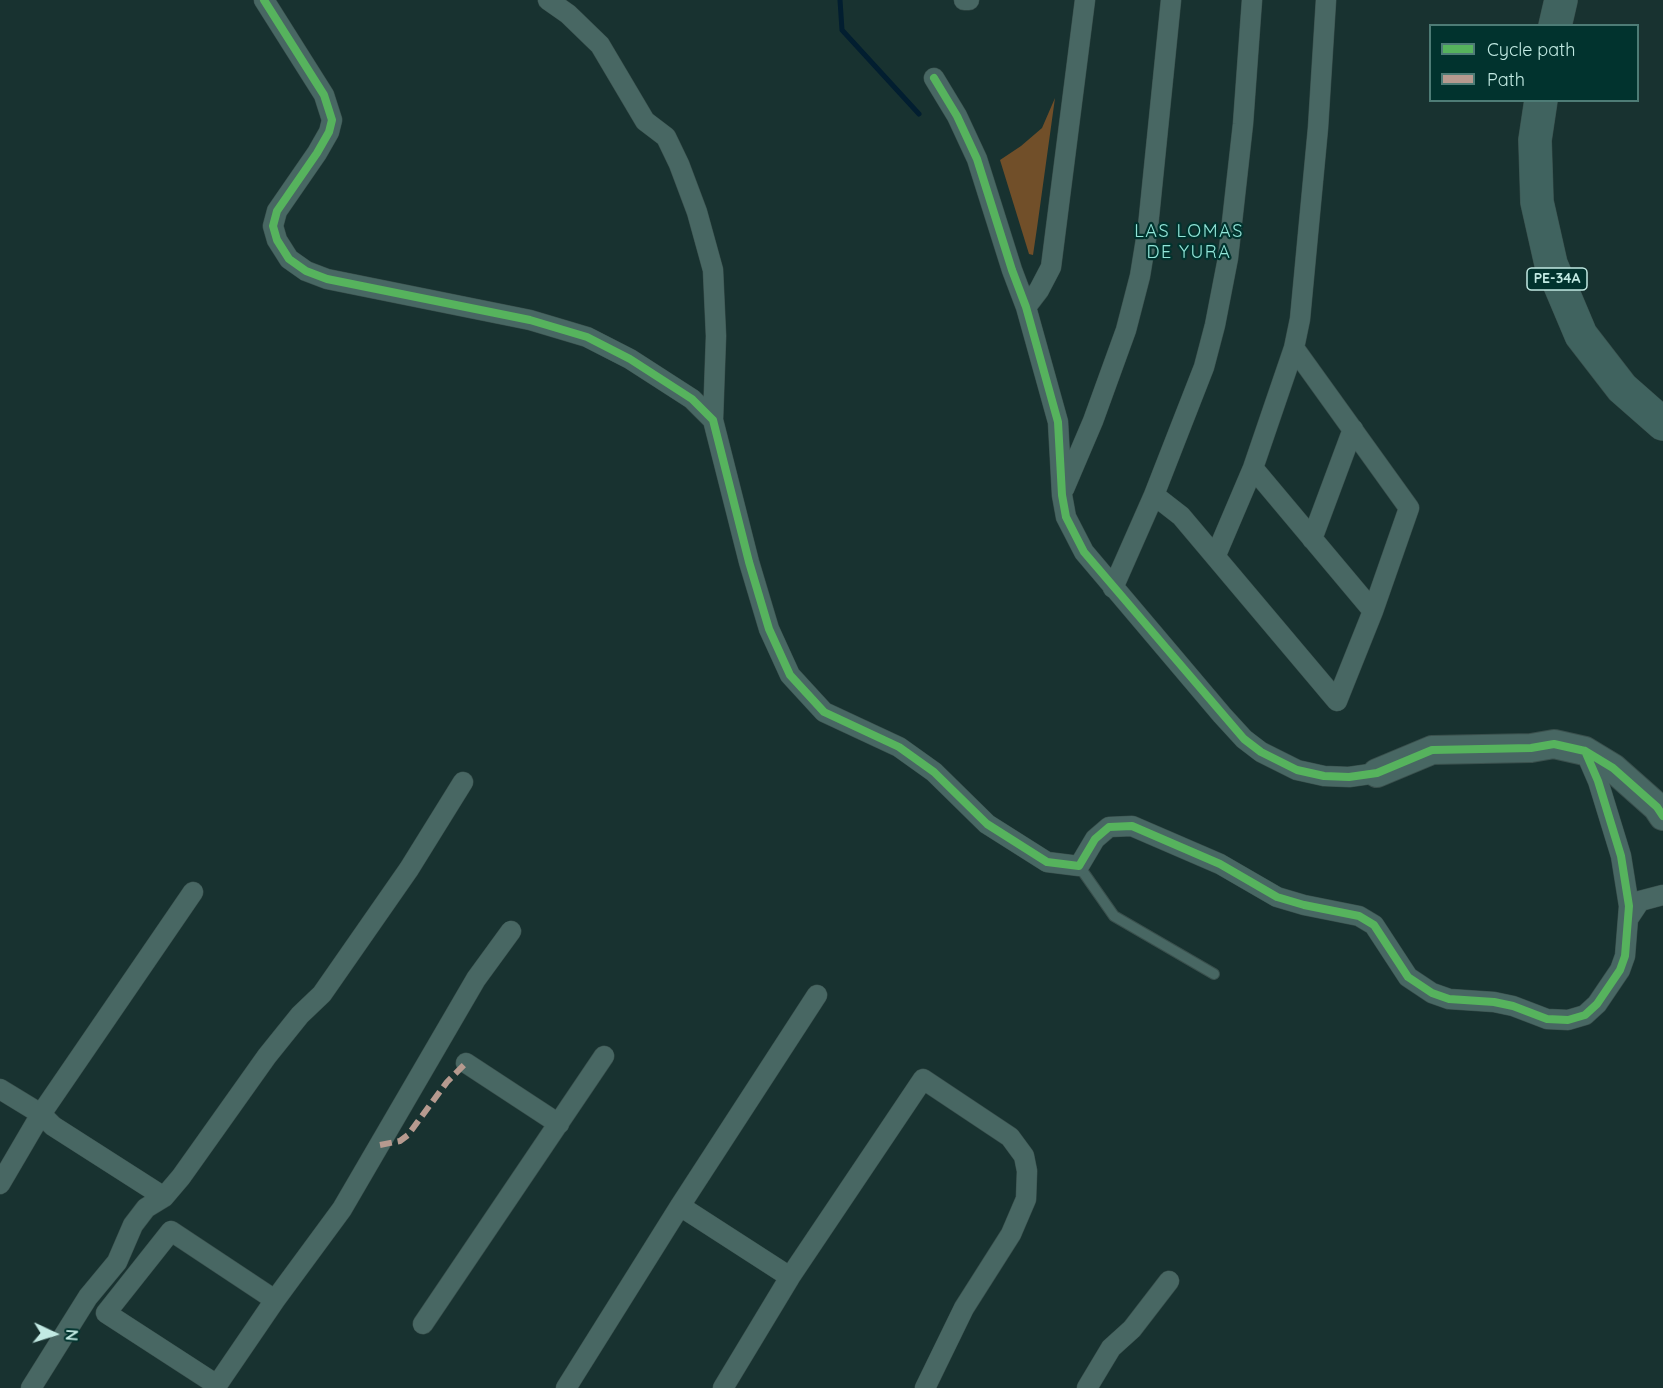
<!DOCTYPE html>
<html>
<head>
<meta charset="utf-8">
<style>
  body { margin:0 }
  #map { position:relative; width:1663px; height:1388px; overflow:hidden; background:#183230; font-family:Quicksand,sans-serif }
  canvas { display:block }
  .legend { position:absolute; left:1429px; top:24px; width:210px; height:78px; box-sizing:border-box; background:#01332e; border:2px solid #4e7c76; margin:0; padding:8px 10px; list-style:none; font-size:18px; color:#c2eae3 }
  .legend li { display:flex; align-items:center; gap:12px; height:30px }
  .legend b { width:30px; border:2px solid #4e7c76 }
  .north { position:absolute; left:24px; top:1304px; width:60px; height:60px; -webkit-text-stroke:4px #01332e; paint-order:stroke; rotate:94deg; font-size:16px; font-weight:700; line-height:24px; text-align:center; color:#c2eae3 }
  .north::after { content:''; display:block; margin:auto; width:21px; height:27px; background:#c2eae3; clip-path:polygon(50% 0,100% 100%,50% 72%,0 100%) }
</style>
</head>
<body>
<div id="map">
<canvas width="1663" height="1388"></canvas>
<ul class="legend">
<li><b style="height:8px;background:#56b35d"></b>Cycle path</li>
<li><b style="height:8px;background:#b69a8f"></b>Path</li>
</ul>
<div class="north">N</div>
</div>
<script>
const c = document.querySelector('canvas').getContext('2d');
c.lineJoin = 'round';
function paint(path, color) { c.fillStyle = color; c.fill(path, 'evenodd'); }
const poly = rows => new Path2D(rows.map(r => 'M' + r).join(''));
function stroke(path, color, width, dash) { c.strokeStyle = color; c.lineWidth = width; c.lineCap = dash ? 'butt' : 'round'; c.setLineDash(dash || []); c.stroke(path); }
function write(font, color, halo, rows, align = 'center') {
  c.font = font + ' Quicksand,sans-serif'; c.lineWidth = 4.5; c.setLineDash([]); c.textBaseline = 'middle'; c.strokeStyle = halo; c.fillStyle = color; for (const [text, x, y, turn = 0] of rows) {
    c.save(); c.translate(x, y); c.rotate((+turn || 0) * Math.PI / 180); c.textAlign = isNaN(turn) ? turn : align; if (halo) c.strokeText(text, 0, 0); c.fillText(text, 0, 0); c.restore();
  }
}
paint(poly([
  [1055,98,1037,228,1033,255,1029,254,1000,160,1021,146,1042,128]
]), '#714f29');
stroke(poly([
  [840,0,842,30,919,114]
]), '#021e30', 5);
const lane = poly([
  [1079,866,1114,916,1214,974]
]);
const street = poly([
  [264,0,324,95,332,120,329,132,317,153,277,211,273,226,277,240,289,259,306,271,327,279,530,320,587,337,630,359,692,399,713,420,749,562,769,629,790,675,824,712,899,747,934,772,987,824,1047,862,1079,866,1095,839,1109,827,1132,826,1220,864,1277,897,1304,905,1359,916,1374,925,1408,977,1432,993,1449,999,1494,1002,1513,1006,1547,1019,1568,1020,1585,1015,1597,1004,1620,970,1625,956,1629,906,1621,856,1598,781,1585,751],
  [548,0,568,14,600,45,645,121,666,137,679,164,697,212,713,270,716,336,713,420],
  [964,0,969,0],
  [934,78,957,116,977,159,1012,270,1026,307,1058,422,1062,495,1066,517,1084,552,1222,715,1244,739,1261,752,1297,770,1324,776,1349,777,1377,773],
  [1026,307,1039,290,1051,267,1085,0],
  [1253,468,1373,611],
  [1064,489,1093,421,1126,330,1140,276,1148,227,1171,0],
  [1154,495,1181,516,1337,701,1373,611,1409,508,1294,348],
  [1312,539,1353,429],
  [1216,555,1253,468,1294,348,1300,319,1318,128,1326,0],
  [1113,588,1154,495,1204,367,1215,325,1228,258,1243,124,1252,0],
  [1628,919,1640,901,1663,895],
  [466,1063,559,1124],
  [0,1089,41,1114,53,1126,164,1197],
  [0,1184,41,1114,193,892],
  [680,1206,790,1277],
  [423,1324,604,1056],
  [217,1385,106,1313,171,1231,275,1300],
  [31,1388,88,1297,117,1262,133,1225,146,1208,164,1197,181,1177,267,1056,300,1015,322,994,409,869,463,782],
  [215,1388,275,1300,342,1209,476,979,511,931],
  [566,1388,680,1206,817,995],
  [723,1388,790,1277,923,1079,1010,1137,1024,1156,1027,1171,1026,1199,1011,1234,964,1308,925,1388],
  [1087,1388,1111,1348,1132,1329,1169,1281]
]);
const secondary = poly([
  [1377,773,1432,750,1531,748,1554,744,1585,751,1613,768,1657,807,1663,816]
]);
const highway = poly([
  [1555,26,1561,0],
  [1541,100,1535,140,1537,202,1551,264,1581,335,1622,388,1663,424]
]);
stroke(lane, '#3a504d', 12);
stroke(street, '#3a504d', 21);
stroke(secondary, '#3a504d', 30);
stroke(highway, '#3a504d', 34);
stroke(lane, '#486763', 10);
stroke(street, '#486763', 20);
stroke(secondary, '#486763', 28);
stroke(highway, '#40635f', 33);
stroke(poly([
  [380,1145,400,1141,408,1135,447,1082,466,1063]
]), '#b69a8f', 6, [12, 6]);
stroke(poly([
  [264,0,324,95,332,120,329,132,317,153,277,211,273,226,277,240,289,259,306,271,327,279,530,320,587,337,630,359,692,399,713,420,749,562,769,629,790,675,824,712,899,747,934,772,987,824,1047,862,1079,866,1095,839,1109,827,1132,826,1220,864,1277,897,1304,905,1359,916,1374,925,1408,977,1432,993,1449,999,1494,1002,1513,1006,1547,1019,1568,1020,1585,1015,1597,1004,1620,970,1625,956,1629,906,1621,856,1598,781,1585,751],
  [934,78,957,116,977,159,1012,270,1026,307,1058,422,1062,495,1066,517,1084,552,1244,739,1261,752,1297,770,1324,776,1349,777,1377,773,1432,750,1531,748,1554,744,1585,751,1613,768,1657,807,1663,816]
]), '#56b35d', 8);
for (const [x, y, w] of [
  [1557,279,60]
]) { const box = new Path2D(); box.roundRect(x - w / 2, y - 11, w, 22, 4.5); c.fillStyle = '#01332e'; c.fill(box); stroke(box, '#c2eae3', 1.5); }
write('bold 14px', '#c2eae3', null, [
  ["PE-34A",1557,279]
]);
c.letterSpacing = '1.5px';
write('18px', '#91e6d9', '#01332e', [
  ["LAS LOMAS",1189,232],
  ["DE YURA",1189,253]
]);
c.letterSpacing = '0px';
</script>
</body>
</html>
